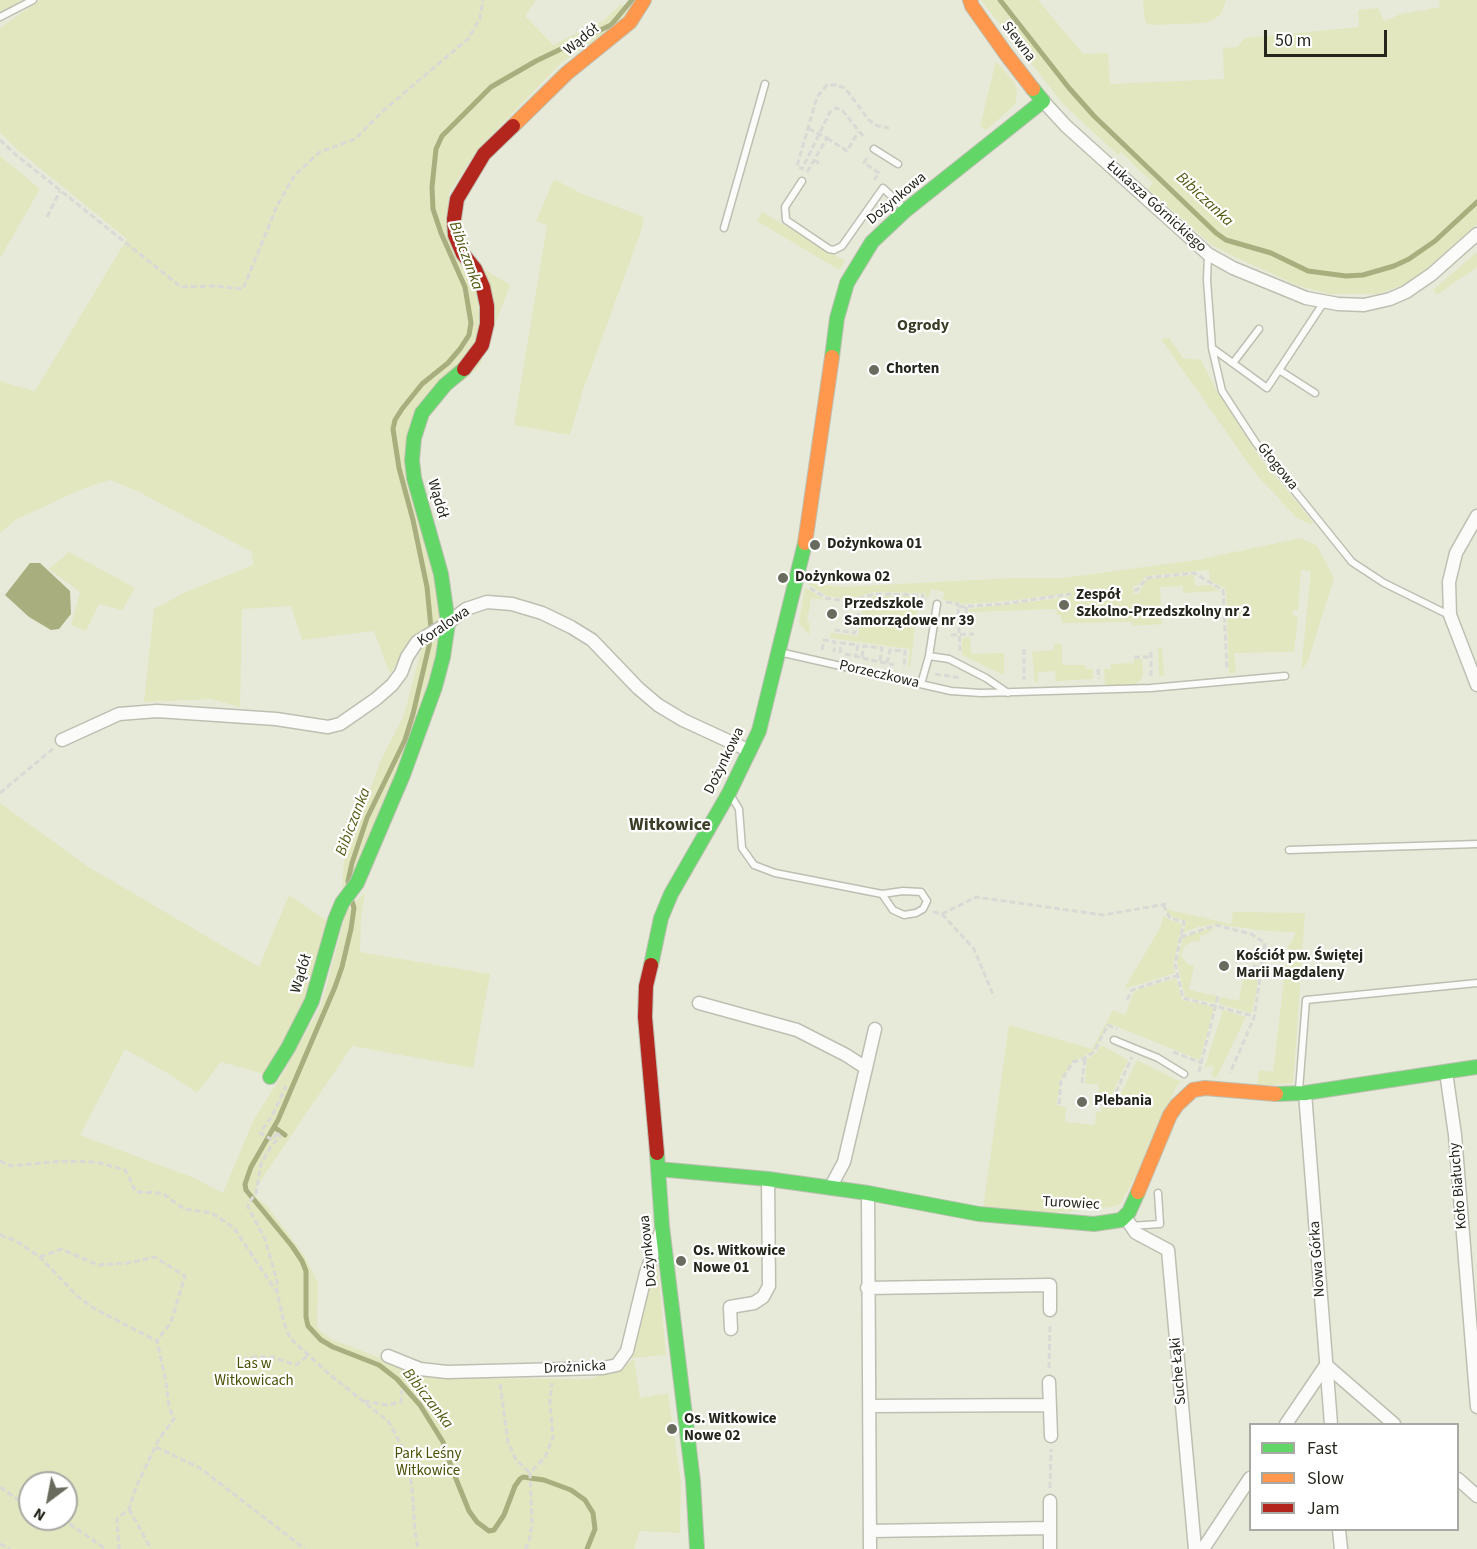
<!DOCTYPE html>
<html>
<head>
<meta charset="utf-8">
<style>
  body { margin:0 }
  #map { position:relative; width:1477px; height:1549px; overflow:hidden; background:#e7ead9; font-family:"Source Sans 3",sans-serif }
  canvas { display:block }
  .legend { position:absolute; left:1249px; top:1423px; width:210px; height:108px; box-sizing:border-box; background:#fff; border:2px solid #a8a8a4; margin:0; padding:8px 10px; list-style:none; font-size:18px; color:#25261c }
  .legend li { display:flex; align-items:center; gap:12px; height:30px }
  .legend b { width:30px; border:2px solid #a8a8a4 }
  .north { position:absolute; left:18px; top:1471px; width:60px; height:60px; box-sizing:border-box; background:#fff; border:2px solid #a8a8a4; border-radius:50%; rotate:212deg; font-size:16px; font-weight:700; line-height:24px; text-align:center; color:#25261c }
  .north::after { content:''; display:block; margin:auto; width:21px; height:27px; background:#696b5e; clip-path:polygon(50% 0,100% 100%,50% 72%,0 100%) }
  .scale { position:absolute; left:1264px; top:30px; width:123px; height:27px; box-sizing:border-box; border:3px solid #25261c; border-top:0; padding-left:8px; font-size:18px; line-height:21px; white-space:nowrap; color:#25261c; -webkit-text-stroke:4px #fff; paint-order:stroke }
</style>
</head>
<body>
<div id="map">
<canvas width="1477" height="1549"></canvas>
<ul class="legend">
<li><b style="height:8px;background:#63d668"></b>Fast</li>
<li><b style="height:8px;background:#ff974d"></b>Slow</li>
<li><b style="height:8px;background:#b3261e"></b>Jam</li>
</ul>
<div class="north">N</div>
<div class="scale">50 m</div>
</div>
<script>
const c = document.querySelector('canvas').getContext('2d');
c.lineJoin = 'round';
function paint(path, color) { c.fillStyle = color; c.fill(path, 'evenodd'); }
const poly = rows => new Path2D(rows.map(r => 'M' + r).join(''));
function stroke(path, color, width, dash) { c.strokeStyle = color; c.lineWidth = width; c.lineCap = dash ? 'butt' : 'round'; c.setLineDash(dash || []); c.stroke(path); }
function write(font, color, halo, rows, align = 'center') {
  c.font = font + ' "Source Sans 3",sans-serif'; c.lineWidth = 4.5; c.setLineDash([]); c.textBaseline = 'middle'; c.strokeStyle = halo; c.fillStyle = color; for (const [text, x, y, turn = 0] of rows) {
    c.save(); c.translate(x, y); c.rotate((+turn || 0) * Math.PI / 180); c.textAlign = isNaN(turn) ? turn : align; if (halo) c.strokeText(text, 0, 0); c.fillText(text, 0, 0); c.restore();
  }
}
paint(poly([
  [0,0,23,0,0,13],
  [40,0,536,0,525,16,553,45,604,20,621,4,629,10,613,28,561,63,477,150,449,193,447,217,474,263,510,285,480,365,466,379,413,413,442,620,414,636,390,674,374,631,302,640,291,606,242,609,240,707,211,699,144,702,154,609,188,591,253,565,252,552,139,492,110,480,82,489,15,520,0,533,0,380,8,384,35,391,127,239,19,151,0,132,0,28],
  [981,0,1038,0,1083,54,1108,53,1110,84,1224,79,1223,48,1237,47,1245,38,1359,27,1358,10,1378,8,1384,21,1401,14,1440,7,1439,0,1477,0,1477,224,1430,266,1403,285,1377,294,1329,294,1299,286,1233,256,1212,245,1148,189,1153,183,1121,152,1118,155,1063,104],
  [1143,0,1226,0,1226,1,1221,14,1212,21,1204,23,1152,25,1147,24,1145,20],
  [996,61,1014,82,1017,91,1016,103,987,130,980,126],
  [0,156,40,189,0,258],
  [554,179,580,193,644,217,641,231,583,390,570,435,514,425,547,225,536,221],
  [762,212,845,261,840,269,836,268,757,221],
  [1477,252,1477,267,1437,295,1433,290],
  [1169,338,1183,358,1201,360,1214,386,1260,458,1314,523,1309,524,1296,517,1255,473,1161,339],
  [1301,538,1317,546,1334,578,1308,661,1301,671,1311,571,1301,570,1298,610,1293,610,1293,616,1298,616,1294,652,1234,653,1236,673,1229,673,1226,589,1210,581,1209,570,1146,576,1138,585,1133,586,1134,594,1139,593,1147,579,1194,575,1195,586,1209,585,1220,591,1183,593,1183,586,1160,587,1162,624,1132,626,1132,622,1062,623,1061,615,1057,615,1056,609,969,612,968,609,1071,597,1071,593,997,602,960,604,959,602,943,600,944,592,931,589,929,597,925,597,925,593,874,592,850,599,827,596,806,583,843,587,1014,578,1063,578,1197,560],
  [69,552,135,588,122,610,99,604,86,631,71,625,80,592,49,569],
  [805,587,825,600,811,598,807,622,810,623,809,635,799,623],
  [875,596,919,596,910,667,908,666,910,649,830,638,831,633,858,636,863,602,857,601],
  [441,637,413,732,355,879,342,893,344,861,380,762,404,715,422,647],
  [970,637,971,654,1004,653,1004,675,962,655,962,638],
  [1054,644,1062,644,1062,665,1086,665,1086,669,1093,669,1093,679,1056,681,1055,671,1038,672,1038,682,1035,682,1032,652,1054,650],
  [1158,647,1162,647,1164,676,1159,676],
  [1134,659,1142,659,1143,675,1140,681,1134,685,1105,686,1104,669,1111,669,1111,664,1134,663],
  [0,803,90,868,259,967,289,895,327,921,308,1002,271,1076,221,1062,197,1093,169,1074,125,1049,80,1135,194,1178,223,1193,253,1121,280,1078,321,1006,347,909,365,893,361,916,360,952,490,974,473,1068,352,1046,257,1186,255,1196,268,1207,304,1255,318,1283,317,1325,320,1331,331,1339,385,1360,388,1351,442,1367,444,1378,588,1379,621,1369,634,1359,640,1398,668,1393,681,1482,680,1533,640,1531,634,1549,0,1549],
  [30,1483,66,1483,66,1519,30,1519],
  [1165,909,1231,924,1233,912,1305,913,1293,1083,1261,1086,1257,1084,1259,1070,1273,1072,1288,947,1294,938,1295,932,1267,931,1215,924,1198,927,1183,933,1186,921,1170,916],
  [1164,915,1169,920,1183,924,1173,964,1175,973,1124,989,1161,926],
  [1215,928,1205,935,1201,935,1199,942,1192,941,1184,946,1181,956,1187,964,1194,966,1189,990,1217,996,1215,1003,1185,997,1177,962,1183,938,1201,930],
  [1244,975,1258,979,1253,1009,1251,1013,1219,1004,1220,997,1250,1003,1239,1000],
  [1176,978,1182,1000,1214,1007,1200,1060,1108,1023,1095,1050,1091,1053,1073,1061,1061,1080,1056,1105,1066,1107,1065,1122,1095,1125,1096,1112,1101,1112,1101,1107,1114,1108,1137,1060,1181,1082,1177,1085,1145,1159,1122,1201,1119,1205,1110,1207,1042,1214,983,1209,1009,1025,1092,1049,1113,1010,1125,1015,1134,991],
  [1223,1010,1246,1017,1216,1078,1211,1075,1214,1067,1208,1065,1204,1069],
  [1101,1045,1128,1060,1109,1101,1097,1100,1099,1085,1085,1083,1087,1059,1096,1053],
  [657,1259,666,1355,630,1358,651,1272]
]), '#e2e7bf');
paint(poly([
  [30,563,40,563,70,591,71,614,59,629,51,630,29,617,5,595]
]), '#a9ae7e');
stroke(poly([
  [1000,0,1069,88,1094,116,1216,233,1226,240,1271,253,1308,271,1346,276,1363,275,1394,266,1409,259,1435,241,1477,202],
  [349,886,348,881,352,863,367,818,405,740,413,714,429,646,431,628,427,587,413,520,399,468,393,429,395,420,402,409,422,384,448,363,460,349,469,335,471,323,465,287,441,233,433,209,432,187,436,149,442,136,491,87,536,61,611,25,632,0],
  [351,898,354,908,351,929,342,967,335,987,278,1120,251,1167,245,1184,246,1190,292,1246,302,1261,306,1271,306,1317,308,1326,321,1340,333,1347,379,1365,397,1379,420,1405,443,1442,452,1469,469,1511,477,1522,489,1531,494,1530,504,1515,515,1486,520,1479,523,1477,544,1480,571,1490,585,1500,593,1513,595,1529,587,1549],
  [274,1127,285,1135]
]), '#a9ae7e', 5);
const lane = poly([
  [0,17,33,0],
  [874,149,898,164],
  [802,181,785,207,786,220,829,249,834,250,842,246,883,188,905,209],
  [724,228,765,84],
  [1208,254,1207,280,1212,348,1222,391,1256,443,1352,562,1384,583,1449,615],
  [1212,348,1267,388,1279,370],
  [1233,363,1259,329],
  [1315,393,1279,370,1324,302],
  [779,652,951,691,981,693,1151,688,1285,676],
  [929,656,949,659,986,678,1008,693],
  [921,684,929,656,937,604],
  [731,796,739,809,742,848,754,865,775,873,882,894,903,891,921,892,927,901,923,909,916,913,904,915,893,910,882,894],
  [1289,850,1477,844],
  [1114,1040,1158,1058,1184,1074],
  [1299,1090,1306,1000,1477,983],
  [1130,1226,1160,1224,1158,1193]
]);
const street = poly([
  [1043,101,1066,126,1208,254,1233,268,1306,298,1338,304,1364,305,1390,299,1406,292,1432,274,1477,234],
  [1477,516,1456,553,1449,582,1450,615,1477,685],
  [62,740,119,714,157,711,276,719,328,727,340,724,376,699,392,685,401,673,407,657,417,642,448,623,466,609,487,602,512,604,542,613,571,627,592,640,638,688,658,705,683,720,750,751],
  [699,1003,797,1030,846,1055,866,1068,844,1162,830,1188],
  [866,1068,875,1029],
  [1446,1072,1455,1135,1477,1407],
  [1305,1093,1331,1424],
  [868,1193,870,1549],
  [1125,1217,1136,1233,1168,1250,1195,1549],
  [867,1288,1050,1285,1050,1310],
  [731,1329,730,1307,754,1303,763,1297,769,1286,768,1179],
  [388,1356,420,1369,447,1372,603,1368,617,1365,627,1351,646,1273,661,1231],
  [1049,1382,1051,1436],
  [870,1406,1049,1405],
  [1286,1424,1326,1365,1394,1424],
  [1458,1479,1477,1496],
  [1339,1530,1341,1549],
  [870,1531,1050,1528],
  [1050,1549,1050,1501],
  [1203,1549,1250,1478]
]);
const fast = poly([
  [832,357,837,318,847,283,872,242,906,210,1043,101,1033,89],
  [651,965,661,918,671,894,729,793,759,731,805,543],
  [270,1077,288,1048,312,1001,335,920,342,903,357,883,403,775,435,687,443,657,448,623,441,574,414,478,412,460,414,438,422,413,445,385,464,369],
  [1276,1094,1305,1093,1477,1067],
  [657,1153,662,1226,693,1481,697,1549],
  [658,1169,768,1179,868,1193,979,1214,1094,1224,1121,1220,1129,1212,1138,1192]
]);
const slow = poly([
  [970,0,972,6,1006,54,1033,89],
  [513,126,567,73,630,22,644,0],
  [805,543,832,357],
  [1138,1192,1170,1115,1177,1105,1193,1090,1205,1088,1276,1094]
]);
const jam = poly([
  [464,369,482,345,487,324,487,306,483,287,475,269,463,254,455,235,454,219,457,199,484,154,513,126],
  [651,965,646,986,645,1017,657,1153]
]);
stroke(lane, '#bdbfb2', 9);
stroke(street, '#bdbfb2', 15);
stroke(fast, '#bdbfb2', 16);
stroke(slow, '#bdbfb2', 16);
stroke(jam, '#bdbfb2', 16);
stroke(poly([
  [863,136,842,110,836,108,830,112,802,169,797,166,817,97,827,85,836,85,845,88,869,120,878,126,889,128],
  [827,138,847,151,858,132],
  [0,140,16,155,181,287,215,286,243,289,277,206,294,176,320,152,355,139,384,110,469,38,480,18,483,0],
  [867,158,864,163,879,173,874,180],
  [814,160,822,165],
  [807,172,827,138,808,128],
  [47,217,60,191],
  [810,588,826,598,860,603,855,633,835,630],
  [1134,590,1137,590,1147,578,1194,573,1223,590,1227,670],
  [850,601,875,594,923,595,922,598,927,599],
  [946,602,958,604,958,607],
  [966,607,967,621,969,621],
  [951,635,974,634],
  [1024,649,1024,680],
  [822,650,824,640,835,642,834,652],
  [960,651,958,607,1003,604,1071,594],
  [1151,652,1151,678],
  [840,653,841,643,858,645,856,655],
  [845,654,894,665],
  [862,657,864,646,882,648,880,661],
  [1134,657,1151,657],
  [887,663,890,650,905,651,904,668],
  [1098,669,1099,679],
  [935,674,961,678],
  [0,793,54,748],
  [1163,905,1170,918,1184,922,1175,964,1183,998,1254,1016],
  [933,912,942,914,976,897,1103,915,1166,904],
  [942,914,974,949,994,997],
  [1181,937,1216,925,1251,934,1265,943,1254,1018,1230,1073],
  [1253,966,1263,968],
  [1127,1000,1132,990,1178,975],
  [1173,1052,1202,1063],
  [1199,1072,1218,996],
  [1082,1083,1085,1058],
  [1059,1104,1061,1081,1073,1062,1085,1058,1094,1052,1108,1025,1117,1029],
  [1097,1104,1110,1105,1132,1057],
  [277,1133,280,1136,268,1151,261,1164,256,1193,248,1204,248,1207,265,1239,277,1281,277,1292,284,1323,290,1338,329,1374,389,1422,405,1452,412,1487,415,1530,418,1549],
  [277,1133,273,1140,260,1133,272,1116,286,1086],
  [0,1161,11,1166,63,1161,96,1162,125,1170,136,1192,162,1193,184,1209,212,1213,234,1228,276,1291],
  [0,1235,16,1241,40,1257,77,1296,95,1309,157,1341,166,1382,169,1407,174,1419,159,1439,136,1487,129,1509,117,1519,119,1549],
  [40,1257,61,1249,98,1265,128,1263,155,1257,185,1276,171,1322,157,1341],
  [243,1360,249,1357,272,1357,296,1365,310,1354],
  [1049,1368,1050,1324],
  [500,1384,508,1442,516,1460,530,1473],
  [364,1401,388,1405,401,1402,402,1390],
  [156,1447,200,1468,305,1549],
  [0,1487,21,1502,30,1504],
  [1050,1488,1051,1449],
  [129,1509,151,1549],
  [62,1519,106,1549],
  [0,1544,10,1549],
  [525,1549,529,1542,532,1523,530,1473,545,1457,553,1438,550,1402,552,1383]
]), '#d9d9d5', 3, [6, 3]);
stroke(lane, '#fbfcf9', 6);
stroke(street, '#fbfcf9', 12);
stroke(fast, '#63d668', 14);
stroke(slow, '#ff974d', 14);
stroke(jam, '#b3261e', 14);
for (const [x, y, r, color] of [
  [874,370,6,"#696b5e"],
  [815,545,6,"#696b5e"],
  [783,578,6,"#696b5e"],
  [1064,605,6,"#696b5e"],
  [832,614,6,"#696b5e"],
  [1224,966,6,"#696b5e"],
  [1082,1102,6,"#696b5e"],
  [681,1261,6,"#696b5e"],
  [672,1429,6,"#696b5e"]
]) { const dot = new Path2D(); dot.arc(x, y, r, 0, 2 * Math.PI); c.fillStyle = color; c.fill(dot); stroke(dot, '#fff', 2); }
write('15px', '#25261c', '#fff', [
  ["Wądół",582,40,-39],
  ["Siewna",1018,42,53],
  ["Dożynkowa",897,199,-40],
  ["Łukasza Górnickiego",1156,207,42],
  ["Głogowa",1277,467,51],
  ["Wądół",437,499,74],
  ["Koralowa",444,627,-34],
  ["Porzeczkowa",879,675,13],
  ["Dożynkowa",725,761,-64],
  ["Wądół",302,974,-73],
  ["Koło Białuchy",1459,1186,-95],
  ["Turowiec",1071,1204,3],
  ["Dożynkowa",649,1251,-96],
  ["Nowa Górka",1318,1259,-94],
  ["Drożnicka",575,1368,-3],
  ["Suche Łąki",1179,1371,-95]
]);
write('bold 15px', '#25261c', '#fff', [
  ["Chorten",886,370],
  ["Dożynkowa 01",827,545],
  ["Dożynkowa 02",795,578],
  ["Zespół",1076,596],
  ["Szkolno-Przedszkolny nr 2",1076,613],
  ["Przedszkole",844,605],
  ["Samorządowe nr 39",844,622],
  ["Kościół pw. Świętej",1236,957],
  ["Marii Magdaleny",1236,974],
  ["Plebania",1094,1102],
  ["Os. Witkowice",693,1252],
  ["Nowe 01",693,1269],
  ["Os. Witkowice",684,1420],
  ["Nowe 02",684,1437]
], 'left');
write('15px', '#4c5104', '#fff', [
  ["Las w",254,1365],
  ["Witkowicach",254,1382],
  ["Park Leśny",428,1455],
  ["Witkowice",428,1472]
]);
write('italic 16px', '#555a12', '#fff', [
  ["Bibiczanka",1204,200,43],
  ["Bibiczanka",465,256,70],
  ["Bibiczanka",354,822,-69],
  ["Bibiczanka",427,1399,52]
]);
write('bold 16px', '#3b3d26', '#fff', [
  ["Ogrody",923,326]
]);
write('bold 18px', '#3b3d26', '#fff', [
  ["Witkowice",670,826]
]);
</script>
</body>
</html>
